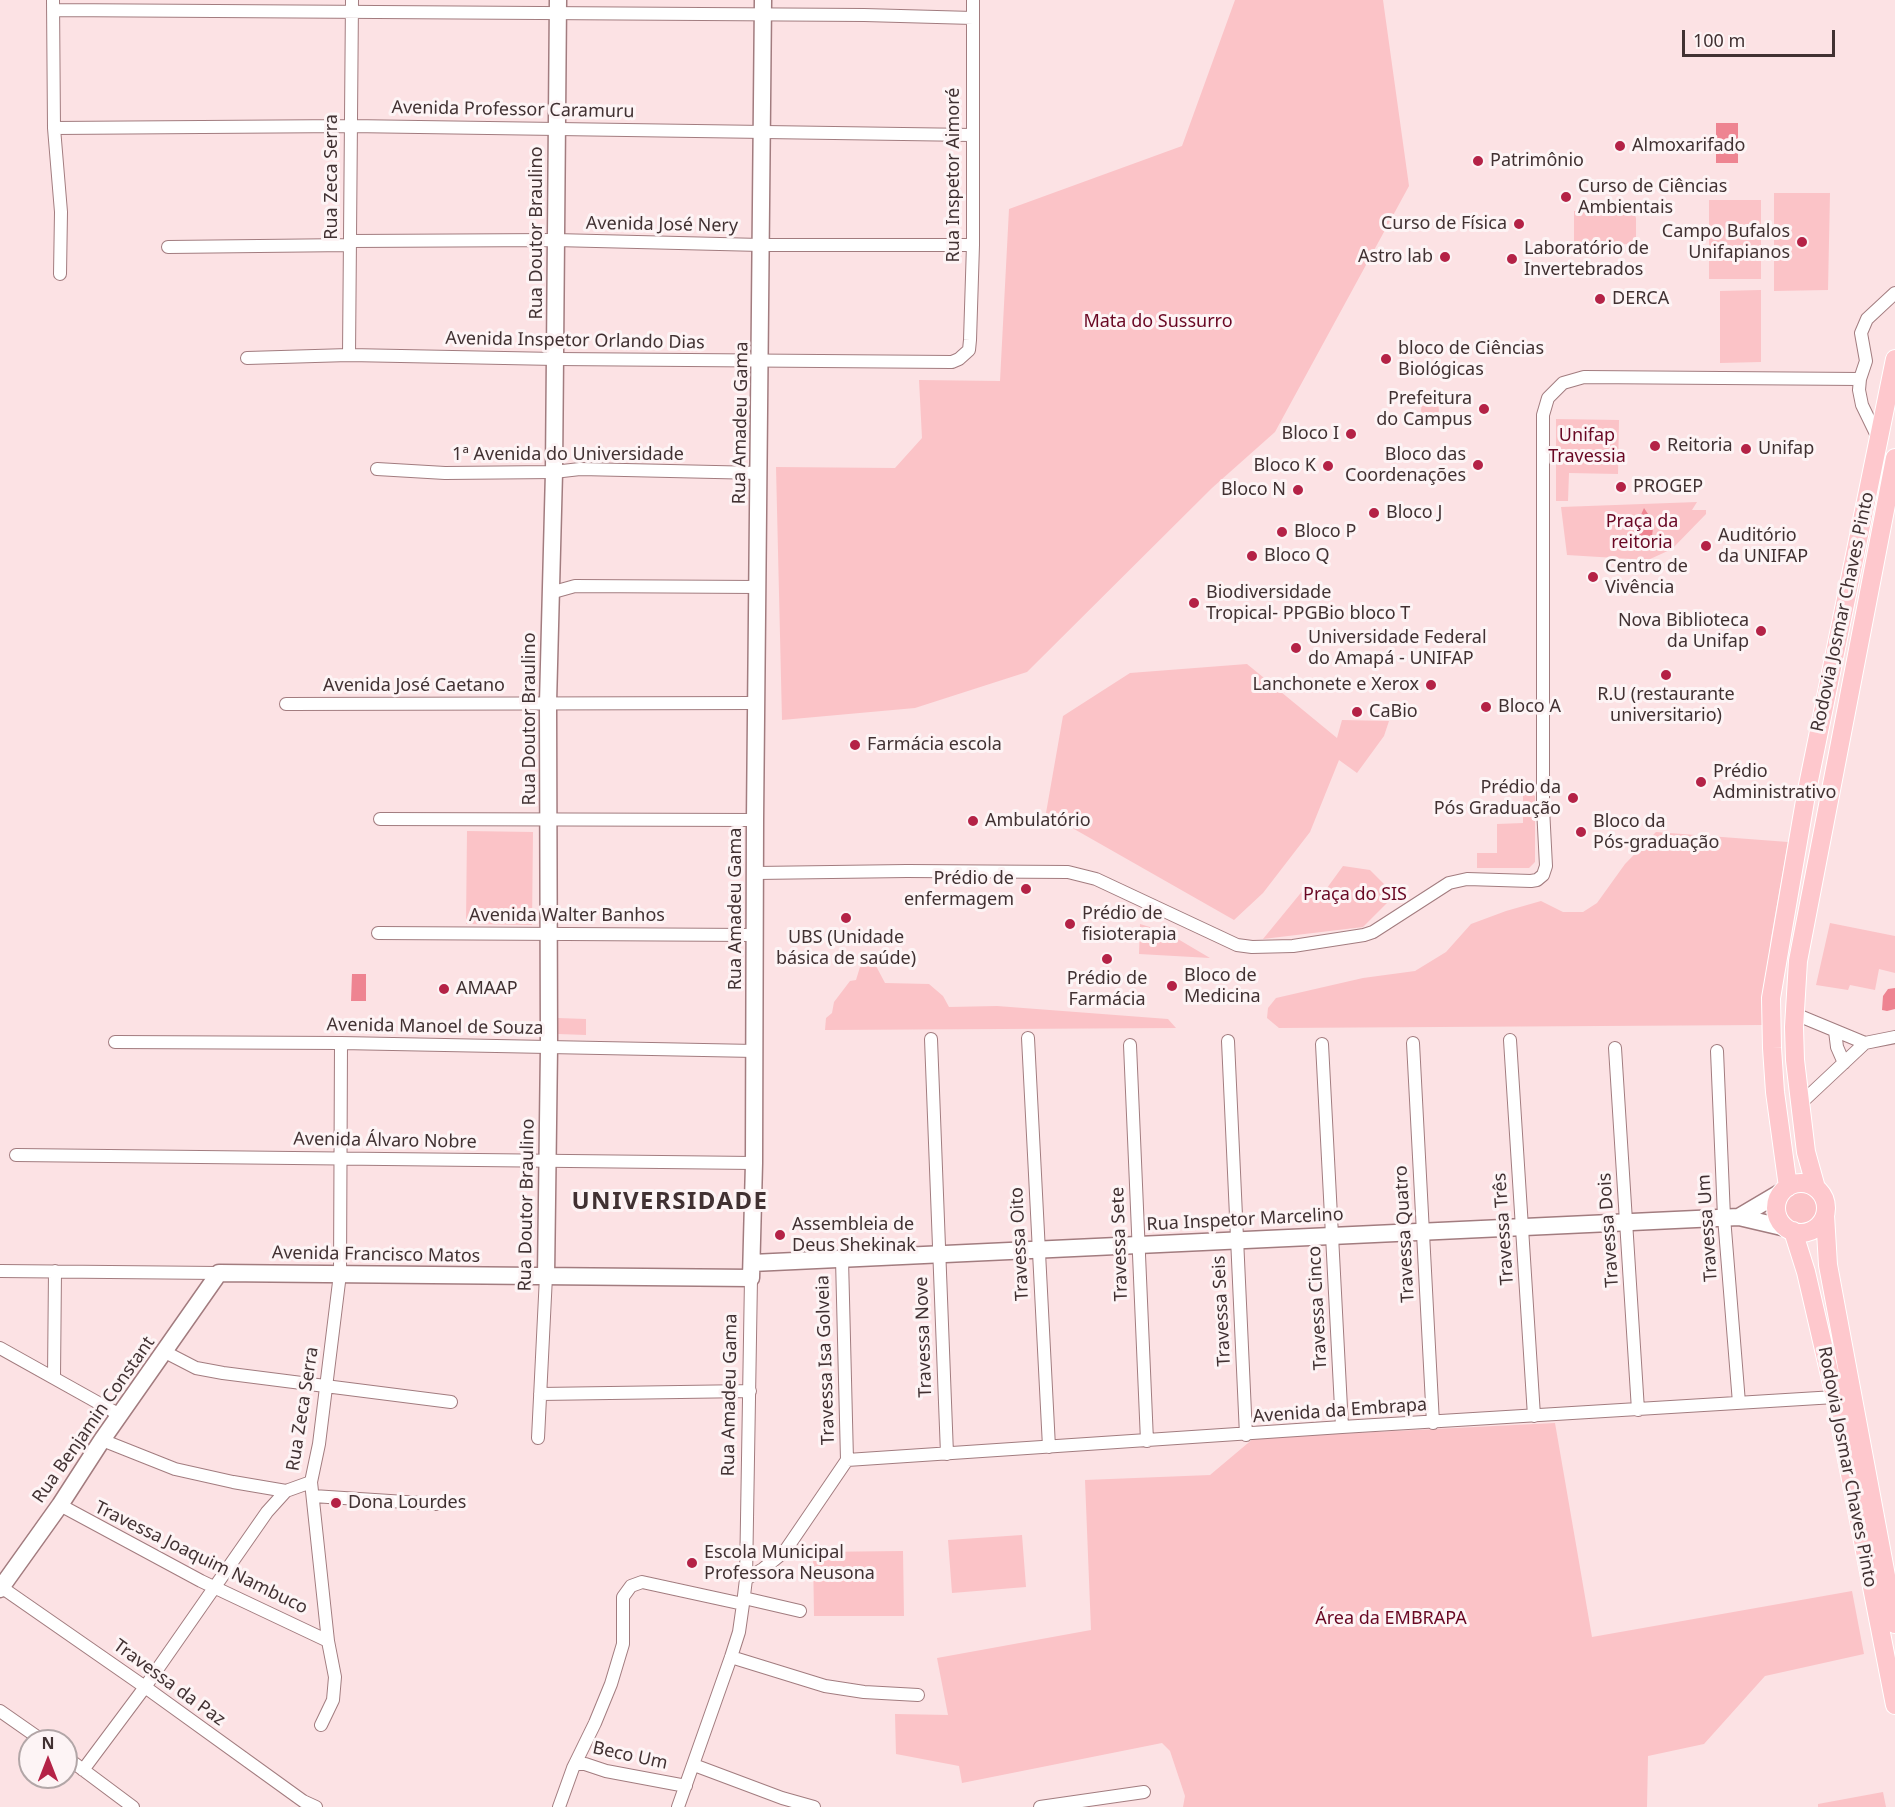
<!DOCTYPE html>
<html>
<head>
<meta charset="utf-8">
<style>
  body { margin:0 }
  #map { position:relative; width:1895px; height:1807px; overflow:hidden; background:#fce2e4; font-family:"Noto Sans",sans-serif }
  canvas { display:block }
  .north { position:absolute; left:18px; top:1729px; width:60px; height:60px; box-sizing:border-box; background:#fdf4f5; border:2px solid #b2a6a7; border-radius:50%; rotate:0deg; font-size:16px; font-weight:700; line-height:24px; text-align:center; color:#413132 }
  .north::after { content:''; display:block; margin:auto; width:21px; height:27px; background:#b42246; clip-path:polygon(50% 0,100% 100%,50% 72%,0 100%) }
  .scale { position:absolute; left:1682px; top:30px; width:153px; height:27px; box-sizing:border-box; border:3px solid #413132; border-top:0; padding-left:8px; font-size:18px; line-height:21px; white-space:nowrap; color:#413132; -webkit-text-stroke:4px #fdf4f5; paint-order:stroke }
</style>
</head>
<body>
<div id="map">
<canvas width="1895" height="1807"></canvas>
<div class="north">N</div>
<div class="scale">100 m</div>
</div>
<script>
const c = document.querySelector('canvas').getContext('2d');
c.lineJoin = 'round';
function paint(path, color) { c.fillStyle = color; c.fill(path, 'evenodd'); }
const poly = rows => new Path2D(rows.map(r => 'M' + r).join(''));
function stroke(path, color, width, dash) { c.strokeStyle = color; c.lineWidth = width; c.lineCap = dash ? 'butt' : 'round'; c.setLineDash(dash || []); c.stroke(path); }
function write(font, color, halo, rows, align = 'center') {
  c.font = font + ' "Noto Sans",sans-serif'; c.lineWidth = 6; c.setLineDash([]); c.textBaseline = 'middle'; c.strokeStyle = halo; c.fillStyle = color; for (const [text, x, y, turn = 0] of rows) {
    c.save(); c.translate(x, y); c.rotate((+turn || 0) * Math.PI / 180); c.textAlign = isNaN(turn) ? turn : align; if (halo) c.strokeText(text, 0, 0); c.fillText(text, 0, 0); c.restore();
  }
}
paint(poly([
  [1235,0,1383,0,1409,186,1275,432,1212,488,1027,672,915,708,782,720,776,467,895,468,922,438,919,380,1000,381,1009,209,1182,146],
  [1774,193,1830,193,1828,290,1774,291],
  [1709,200,1761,200,1761,279,1709,279],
  [1633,210,1636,218,1636,244,1574,245,1574,211],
  [1761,290,1761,362,1720,363,1720,291],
  '1421 410a9 9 0 1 1 18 0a9 9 0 1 1-18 0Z',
  [1556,419,1619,420,1618,474,1569,473,1568,501,1556,501],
  [1697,502,1692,510,1706,510,1706,514,1672,549,1648,560,1567,555,1561,507],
  [1247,664,1337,738,1342,720,1389,721,1384,736,1357,773,1339,760,1310,832,1263,893,1234,920,1046,813,1063,716,1130,673],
  [1523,790,1535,796,1535,862,1529,868,1477,868,1477,853,1497,853,1497,824,1523,823],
  [467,831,533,832,532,925,466,924],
  [1656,832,1788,842,1771,938,1762,1025,1279,1028,1267,1018,1268,1008,1276,998,1363,978,1415,971,1446,952,1471,924,1506,911,1541,901,1563,912,1583,912,1597,903,1625,864],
  [1343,866,1370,870,1395,895,1363,927,1263,939,1304,889,1327,888],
  [1830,923,1895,936,1895,973,1879,969,1875,990,1850,985,1848,990,1816,985],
  [1140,924,1166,932,1210,958,1139,954],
  [876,966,885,983,929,984,943,996,949,1007,997,1006,1168,1019,1176,1028,825,1030,826,1018,832,1013,834,1002,850,981,856,980,860,967],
  [558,1018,586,1019,586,1035,558,1034],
  '1781 1208a20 20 0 1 1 40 0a20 20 0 1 1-40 0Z',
  [1555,1423,1592,1637,1852,1591,1864,1654,1765,1676,1704,1744,1648,1756,1647,1807,1183,1807,1185,1796,1170,1751,1162,1743,962,1783,959,1766,896,1754,895,1714,948,1715,937,1658,1091,1630,1085,1480,1210,1475,1254,1438],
  [1022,1535,1026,1587,952,1593,948,1540],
  [903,1551,904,1616,814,1616,813,1552],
  [1883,1792,1886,1807,1818,1807,1818,1804]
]), '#fbc3c7');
paint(poly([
  [1716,123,1738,123,1738,163,1716,163],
  [1644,508,1652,520,1653,528,1652,536,1645,548,1638,537,1636,526],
  [352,974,366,974,366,1001,351,1001],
  [1895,988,1895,1009,1887,1011,1882,1010,1883,996,1888,989]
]), '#ee8491');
const street = poly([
  [53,0,54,128,61,212,60,274],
  [53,10,864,15,973,18],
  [54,128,350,126,972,135],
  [350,241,555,240,761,245,973,245],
  [168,247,350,245],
  [349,355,352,0],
  [247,358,349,355,556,359,952,362,959,359,969,350,970,340,973,245,973,0],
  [1879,440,1862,405,1859,390,1860,379,1866,361,1861,333,1867,319,1895,293],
  [377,469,445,473,554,472,580,469,760,473],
  [550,593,575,586,758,587],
  [286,704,758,703],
  [380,819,755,820],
  [756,873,907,871,1068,872,1096,879,1237,945,1252,947,1293,946,1364,935,1373,932,1449,883,1467,879,1531,881,1537,880,1543,875,1546,866,1543,808,1543,415,1548,398,1563,383,1584,377,1860,379],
  [378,933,755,935],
  [1795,1014,1865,1043],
  [1835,1031,1837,1047,1844,1063],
  [1028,1038,1049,1447],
  [931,1039,947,1454],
  [1510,1040,1534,1416],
  [1228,1041,1246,1435],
  [115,1042,341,1043,755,1051],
  [1413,1043,1433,1423],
  [1322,1044,1342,1427],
  [1130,1045,1147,1441],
  [1615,1048,1638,1410],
  [1717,1051,1724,1217,1739,1403],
  [1801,1103,1865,1043,1895,1037],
  [16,1155,754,1163],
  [842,1259,847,1460],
  [0,1271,219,1273],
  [0,1348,120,1415],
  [165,1352,196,1368,223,1373,451,1402],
  [54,1377,55,1271],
  [540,1394,750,1391],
  [538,1438,546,1276],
  [102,1440,175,1469,233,1482,286,1491],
  [847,1460,1342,1427,1835,1397],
  [311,1482,328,1641,335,1677,333,1700,321,1725],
  [313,1496,436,1504],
  [60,1505,201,1581,328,1641],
  [746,1579,763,1569,785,1551,847,1460],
  [1,1587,145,1687,303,1801,316,1807],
  [744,1598,800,1611],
  [731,1657,825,1686,864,1692,918,1695],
  [0,1711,43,1741],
  [66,1757,133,1807],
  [694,1765,782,1798,814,1807],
  [573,1768,575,1764,585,1764,606,1771,686,1786],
  [83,1770,145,1687,267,1512,286,1491,311,1482,319,1444,340,1274,341,1043],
  [559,1807,573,1768,595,1723,611,1684,623,1644,623,1597,631,1586,642,1582,743,1604],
  [678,1807,731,1657,739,1632,743,1604,746,1579,751,1278],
  [1040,1807,1144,1792]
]);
const secondary = poly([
  [1739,1217,1783,1191],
  [752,1263,1739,1217,1786,1228],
  [546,1276,549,1047,548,703,554,472,558,0],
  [0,1589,60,1505,102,1440,219,1273,751,1278,754,1163,755,820,763,0]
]);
const primary = poly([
  '1776 1208a25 25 0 1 1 50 0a25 25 0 1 1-50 0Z',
  [1788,1187,1775,1092,1772,1048,1771,998,1806,795,1895,359],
  [1816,1188,1806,1152,1795,1060,1794,1027,1798,961,1895,458],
  [1825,1215,1828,1265,1895,1624],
  [1793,1231,1806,1272,1835,1397,1895,1705]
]);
stroke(street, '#a27c7f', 14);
stroke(secondary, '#a27c7f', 19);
stroke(primary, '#fff', 20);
stroke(street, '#fff', 12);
stroke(secondary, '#fff', 16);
stroke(primary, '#fec8cd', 18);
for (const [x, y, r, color] of [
  [1620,146,6,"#b42246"],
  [1478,161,6,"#b42246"],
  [1566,197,6,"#b42246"],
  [1519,224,6,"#b42246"],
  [1802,242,6,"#b42246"],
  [1445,257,6,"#b42246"],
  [1512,259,6,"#b42246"],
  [1600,299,6,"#b42246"],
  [1386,359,6,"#b42246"],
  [1484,409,6,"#b42246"],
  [1351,434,6,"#b42246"],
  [1655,446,6,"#b42246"],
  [1746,449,6,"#b42246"],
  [1478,465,6,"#b42246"],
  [1328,466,6,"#b42246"],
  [1621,487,6,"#b42246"],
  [1298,490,6,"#b42246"],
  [1374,513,6,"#b42246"],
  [1282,532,6,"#b42246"],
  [1706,546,6,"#b42246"],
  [1252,556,6,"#b42246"],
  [1593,577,6,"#b42246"],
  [1194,603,6,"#b42246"],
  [1761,631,6,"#b42246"],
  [1296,648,6,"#b42246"],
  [1666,675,6,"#b42246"],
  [1431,685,6,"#b42246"],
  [1486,707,6,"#b42246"],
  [1357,712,6,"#b42246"],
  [855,745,6,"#b42246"],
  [1701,782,6,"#b42246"],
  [1573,798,6,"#b42246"],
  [973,821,6,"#b42246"],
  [1581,832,6,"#b42246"],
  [1026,889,6,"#b42246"],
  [846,918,6,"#b42246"],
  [1070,924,6,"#b42246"],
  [1107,959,6,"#b42246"],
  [1172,986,6,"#b42246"],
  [444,989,6,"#b42246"],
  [780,1235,6,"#b42246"],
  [336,1503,6,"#b42246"],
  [692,1563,6,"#b42246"]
]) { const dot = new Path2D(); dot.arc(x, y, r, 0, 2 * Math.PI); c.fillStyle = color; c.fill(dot); stroke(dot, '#fdf4f5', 2); }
write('18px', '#413132', '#fdf4f5', [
  ["Avenida Professor Caramuru",513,110,1],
  ["Rua Inspetor Aimoré",954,175,-90],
  ["Rua Zeca Serra",332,177,-90],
  ["Avenida José Nery",662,225,1],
  ["Rua Doutor Braulino",537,233,-90],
  ["Avenida Inspetor Orlando Dias",575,341,1],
  ["Rua Amadeu Gama",741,423,-89],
  ["1ª Avenida do Universidade",568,455],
  ["Rodovia Josmar Chaves Pinto",1843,612,-78],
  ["Avenida José Caetano",414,686],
  ["Rua Doutor Braulino",530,719,-90],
  ["Rua Amadeu Gama",736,909,-90],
  ["Avenida Walter Banhos",567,916],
  ["Avenida Manoel de Souza",435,1027,1],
  ["Avenida Álvaro Nobre",385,1141,1],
  ["Rua Doutor Braulino",527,1205,-89],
  ["Rua Inspetor Marcelino",1245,1220,-3],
  ["Travessa Um",1708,1228,-94],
  ["Travessa Três",1504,1229,-94],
  ["Travessa Dois",1609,1230,-94],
  ["Travessa Quatro",1405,1234,-93],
  ["Travessa Oito",1020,1244,-93],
  ["Travessa Sete",1120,1244,-92],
  ["Avenida Francisco Matos",376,1255,1],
  ["Travessa Cinco",1318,1308,-93],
  ["Travessa Seis",1222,1311,-93],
  ["Travessa Nove",924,1337,-92],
  ["Travessa Isa Golveia",826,1360,-92],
  ["Rua Amadeu Gama",730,1395,-89],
  ["Rua Zeca Serra",303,1409,-81],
  ["Avenida da Embrapa",1340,1411,-4],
  ["Rua Benjamin Constant",94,1420,-55],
  ["Rodovia Josmar Chaves Pinto",1847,1467,79],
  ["Travessa Joaquim Nambuco",201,1558,26],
  ["Travessa da Paz",169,1683,36],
  ["Beco Um",630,1756,12]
]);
write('18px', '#413132', '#fdf4f5', [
  ["Almoxarifado",1632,146],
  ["Patrimônio",1490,161],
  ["Curso de Ciências",1578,187],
  ["Ambientais",1578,208],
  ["Curso de Física",1507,224,"right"],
  ["Campo Bufalos",1790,232,"right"],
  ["Unifapianos",1790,253,"right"],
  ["Laboratório de",1524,249],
  ["Invertebrados",1524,270],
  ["Astro lab",1433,257,"right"],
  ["DERCA",1612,299],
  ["bloco de Ciências",1398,349],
  ["Biológicas",1398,370],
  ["Prefeitura",1472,399,"right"],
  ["do Campus",1472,420,"right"],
  ["Bloco I",1339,434,"right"],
  ["Reitoria",1667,446],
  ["Unifap",1758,449],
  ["Bloco das",1466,455,"right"],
  ["Coordenações",1466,476,"right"],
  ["Bloco K",1316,466,"right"],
  ["PROGEP",1633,487],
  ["Bloco N",1286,490,"right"],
  ["Bloco J",1386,513],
  ["Bloco P",1294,532],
  ["Auditório",1718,536],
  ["da UNIFAP",1718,557],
  ["Bloco Q",1264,556],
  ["Centro de",1605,567],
  ["Vivência",1605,588],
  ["Biodiversidade",1206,593],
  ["Tropical- PPGBio bloco T",1206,614],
  ["Nova Biblioteca",1749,621,"right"],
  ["da Unifap",1749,642,"right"],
  ["Universidade Federal",1308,638],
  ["do Amapá - UNIFAP",1308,659],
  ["Lanchonete e Xerox",1419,685,"right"],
  ["R.U (restaurante",1666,695,"center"],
  ["universitario)",1666,716,"center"],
  ["Bloco A",1498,707],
  ["CaBio",1369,712],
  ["Farmácia escola",867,745],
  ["Prédio",1713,772],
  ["Administrativo",1713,793],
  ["Prédio da",1561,788,"right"],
  ["Pós Graduação",1561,809,"right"],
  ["Ambulatório",985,821],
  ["Bloco da",1593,822],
  ["Pós-graduação",1593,843],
  ["Prédio de",1014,879,"right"],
  ["enfermagem",1014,900,"right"],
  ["Prédio de",1082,914],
  ["fisioterapia",1082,935],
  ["UBS (Unidade",846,938,"center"],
  ["básica de saúde)",846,959,"center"],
  ["Bloco de",1184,976],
  ["Medicina",1184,997],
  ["Prédio de",1107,979,"center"],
  ["Farmácia",1107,1000,"center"],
  ["AMAAP",456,989],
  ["Assembleia de",792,1225],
  ["Deus Shekinak",792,1246],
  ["Dona Lourdes",348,1503],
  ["Escola Municipal",704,1553],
  ["Professora Neusona",704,1574]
], 'left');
write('18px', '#690723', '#fdf4f5', [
  ["Mata do Sussurro",1158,322],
  ["Unifap",1587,436],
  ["Travessia",1587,457],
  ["Praça da",1642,522],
  ["reitoria",1642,543],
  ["Praça do SIS",1355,895],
  ["Área da EMBRAPA",1391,1619]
]);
c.letterSpacing = '1.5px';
write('bold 24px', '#413132', '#fdf4f5', [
  ["UNIVERSIDADE",670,1202]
]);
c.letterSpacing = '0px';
</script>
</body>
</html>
